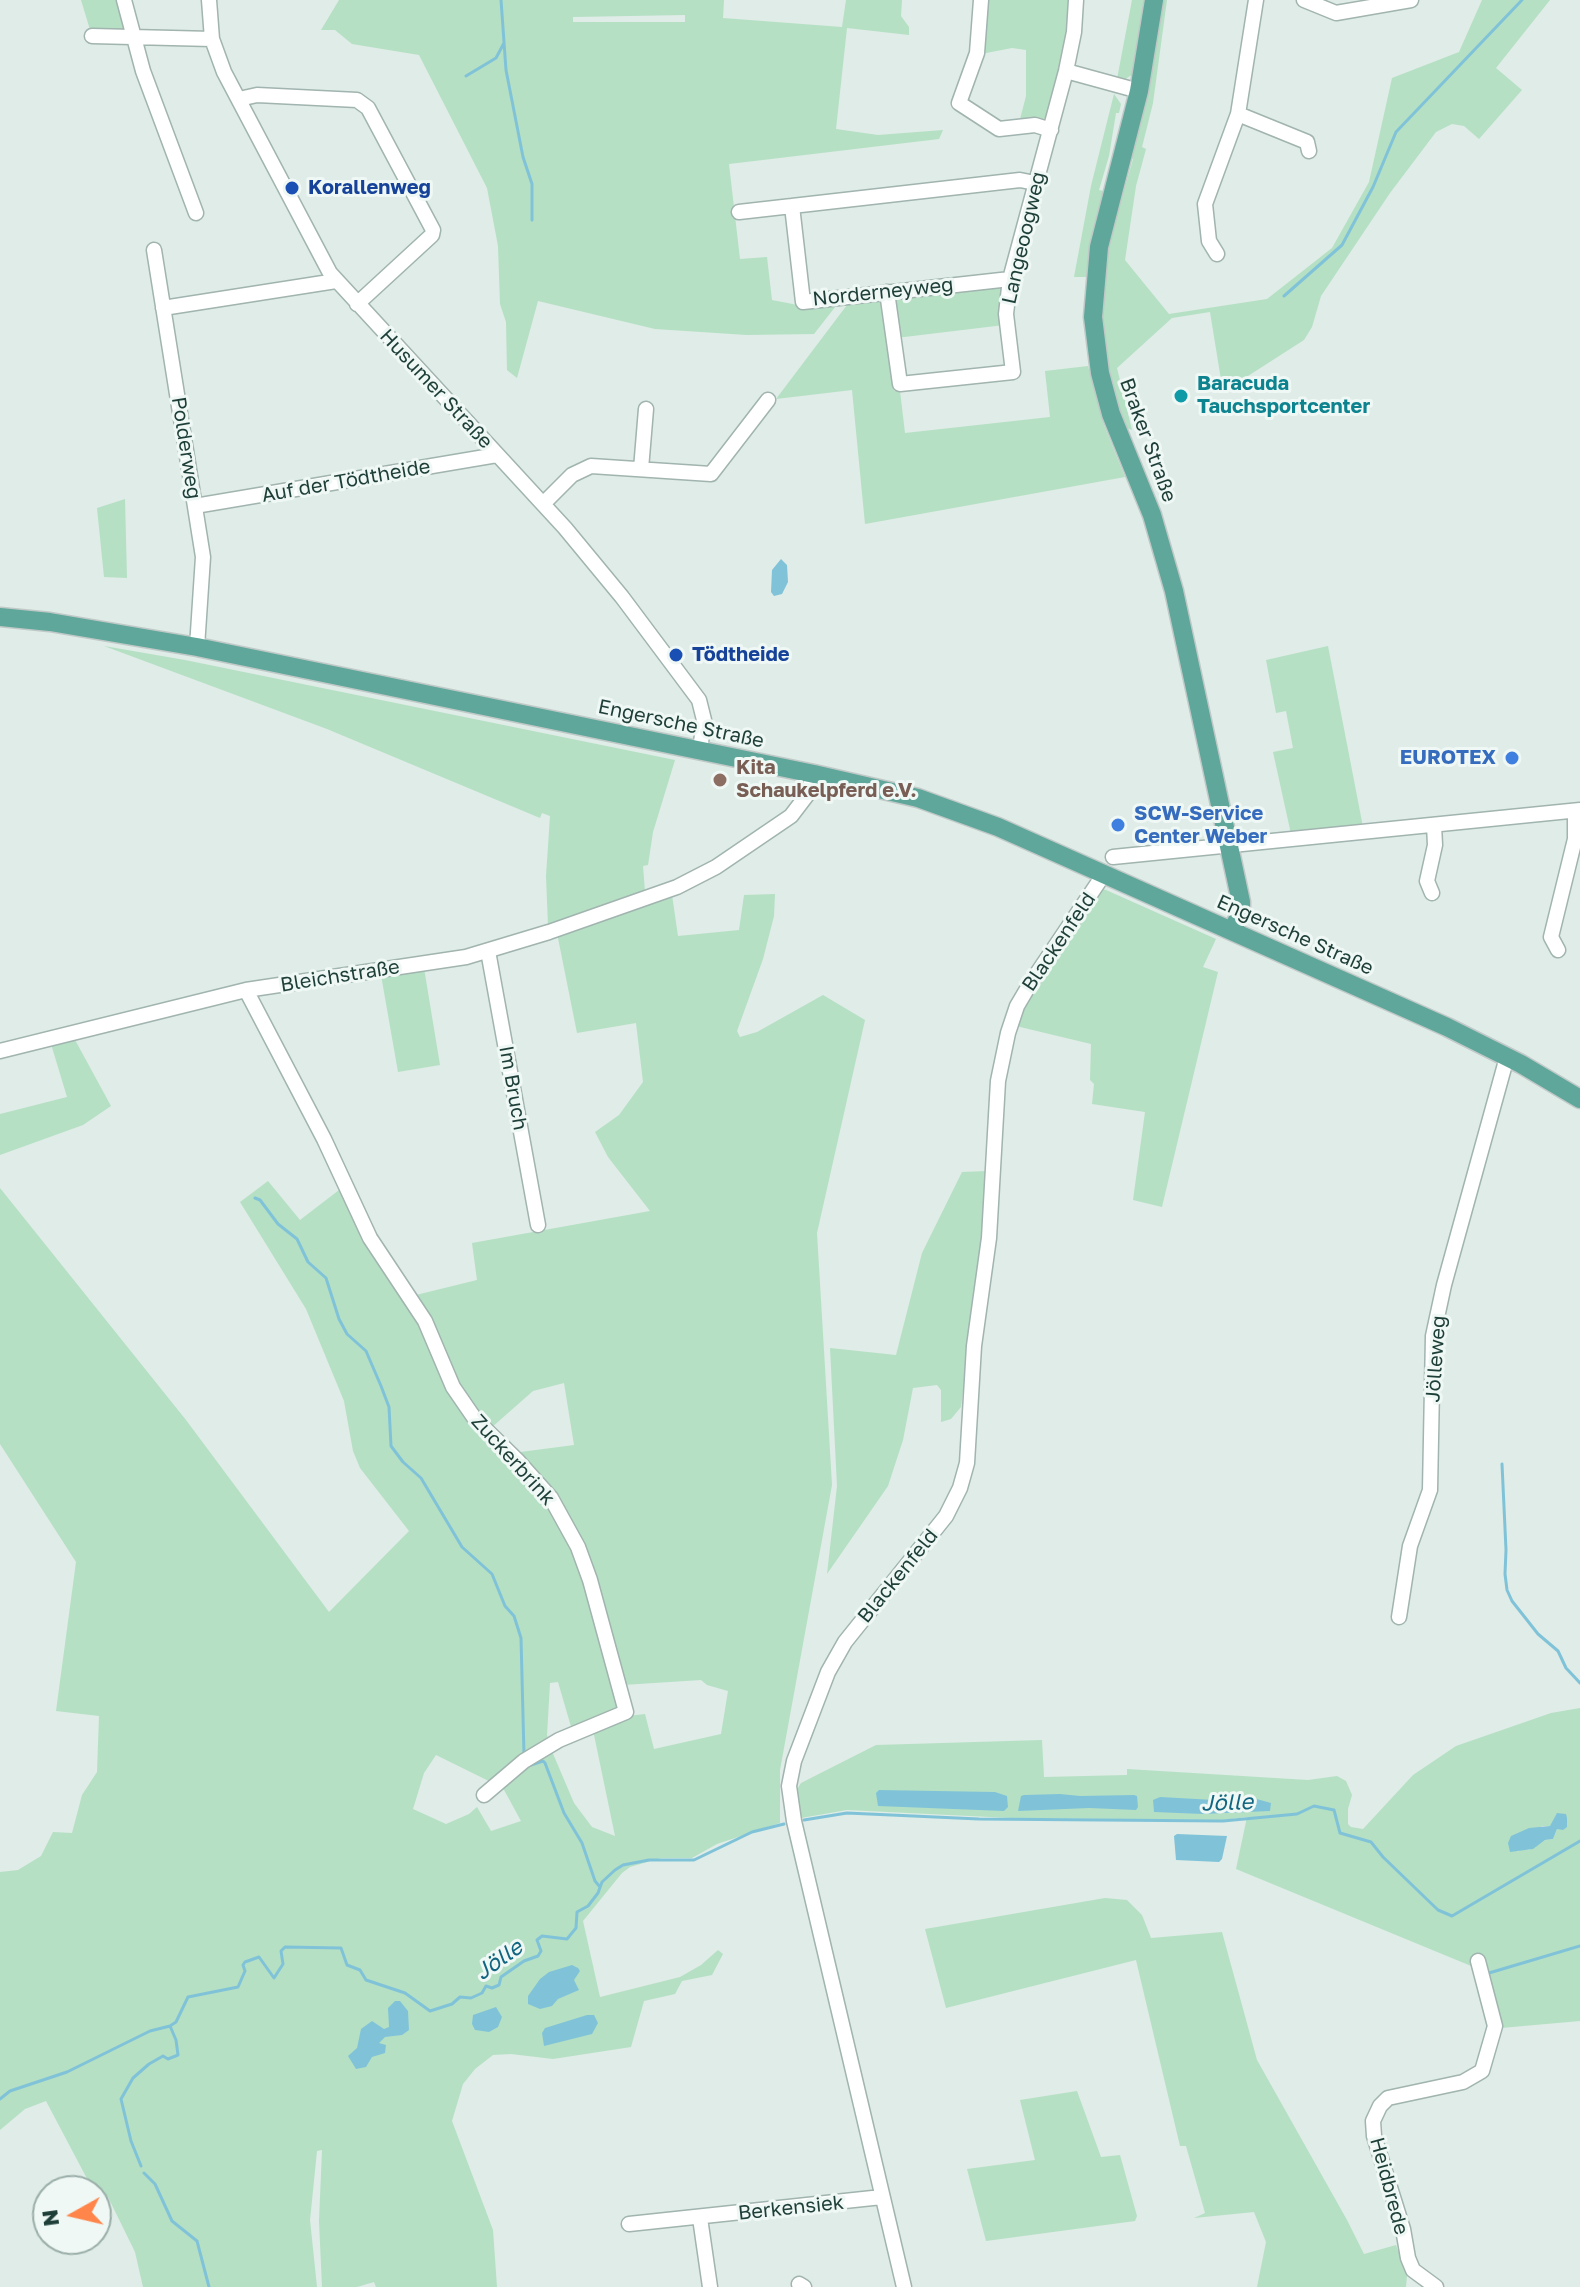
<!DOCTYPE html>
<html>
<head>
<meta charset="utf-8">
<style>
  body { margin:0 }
  #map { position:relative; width:1580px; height:2287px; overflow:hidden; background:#dfece7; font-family:"Golos Text",sans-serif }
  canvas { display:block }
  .north { position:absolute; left:32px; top:2175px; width:80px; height:80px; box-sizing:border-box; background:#eff8f5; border:2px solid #9baea9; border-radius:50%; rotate:262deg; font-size:22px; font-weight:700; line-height:32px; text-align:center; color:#1e3e38 }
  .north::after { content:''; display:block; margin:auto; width:28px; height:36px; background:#ff854a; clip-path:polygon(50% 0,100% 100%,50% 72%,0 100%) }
</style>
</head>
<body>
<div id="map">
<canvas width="1580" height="2287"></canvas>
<div class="north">N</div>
</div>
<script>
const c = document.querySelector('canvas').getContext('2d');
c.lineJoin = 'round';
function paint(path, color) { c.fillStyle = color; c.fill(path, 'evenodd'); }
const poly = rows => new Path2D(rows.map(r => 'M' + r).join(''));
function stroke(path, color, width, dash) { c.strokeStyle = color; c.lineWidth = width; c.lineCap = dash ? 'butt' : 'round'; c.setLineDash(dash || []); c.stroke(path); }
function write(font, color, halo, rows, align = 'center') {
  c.font = font + ' "Golos Text",sans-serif'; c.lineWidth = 6; c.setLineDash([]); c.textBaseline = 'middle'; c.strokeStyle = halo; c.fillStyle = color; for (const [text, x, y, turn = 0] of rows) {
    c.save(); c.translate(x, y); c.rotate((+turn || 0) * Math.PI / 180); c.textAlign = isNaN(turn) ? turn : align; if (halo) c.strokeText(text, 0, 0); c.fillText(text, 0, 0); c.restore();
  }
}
paint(poly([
  [81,0,119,0,126,30,124,34,91,33],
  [339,0,724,0,723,18,842,27,846,0,902,0,901,16,909,27,909,35,847,28,836,129,878,135,943,130,939,139,729,164,740,259,767,257,772,300,803,306,839,302,814,334,747,335,655,329,538,301,517,378,507,370,506,322,500,304,498,246,487,188,419,55,352,44,335,30,321,30],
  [685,15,685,22,573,22,573,17],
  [985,0,1070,0,1065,43,1049,115,1042,120,1019,123,1026,96,1026,50,1012,48,981,54],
  [1132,0,1146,0,1133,74,1124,80,1117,79],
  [1161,0,1167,0,1153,103,1142,147,1146,149,1136,186,1125,260,1169,314,1267,299,1332,248,1369,182,1392,78,1459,52,1482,0,1550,0,1496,68,1522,90,1479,139,1464,126,1452,124,1436,132,1390,193,1321,296,1312,327,1304,340,1223,392,1210,312,1172,318,1117,368,1132,430,1121,426,1101,342,1102,268,1133,159,1129,157,1151,76],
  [1114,94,1121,104,1119,113,1116,113,1109,156,1099,190,1103,191,1086,277,1074,277,1091,186],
  [1000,282,1004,287,1004,325,896,338,893,300,896,296],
  [880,300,883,304,894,391,900,391,905,433,1050,417,1045,371,1088,366,1104,425,1125,477,865,524,852,390,776,399,850,301],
  [125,499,127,578,104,577,97,508],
  [104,646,185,660,675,760,653,832,648,865,643,866,645,892,548,926,546,876,550,816,542,813,540,818,327,729],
  [1328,646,1363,827,1291,834,1273,752,1293,748,1286,711,1276,713,1266,660],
  [1100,889,1106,890,1216,939,1203,967,1218,972,1162,1207,1133,1200,1145,1112,1092,1104,1094,1084,1090,1080,1091,1044,1016,1026,1021,1009],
  [775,894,774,916,763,959,737,1031,740,1037,757,1032,823,995,865,1020,817,1233,832,1485,780,1770,780,1823,717,1844,692,1858,661,1858,630,1867,622,1873,583,1921,600,1997,680,1977,701,1965,718,1950,723,1954,712,1975,682,1981,675,1994,644,2001,631,2047,553,2059,511,2054,493,2055,475,2069,463,2084,452,2121,493,2230,497,2287,376,2287,374,2282,357,2287,322,2287,319,2221,322,2150,317,2151,310,2220,317,2287,143,2287,135,2252,108,2197,93,2190,46,2101,25,2109,0,2130,0,1872,18,1870,41,1856,53,1832,72,1833,82,1795,97,1772,99,1716,56,1711,76,1562,0,1444,0,1188,186,1420,329,1612,409,1531,360,1468,353,1451,344,1401,306,1309,240,1202,268,1181,300,1220,343,1187,403,1293,416,1295,477,1280,472,1243,650,1211,608,1157,595,1132,619,1115,643,1082,636,1023,577,1033,557,933,672,895,678,936,739,930,744,895],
  [564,1383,574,1445,513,1453,491,1428,533,1391],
  [701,1680,707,1685,728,1691,721,1734,654,1749,645,1714,628,1716,623,1685],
  [558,1682,572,1730,593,1730,615,1836,592,1827,574,1803,551,1749,547,1735,550,1683],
  [436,1755,503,1788,521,1821,491,1831,477,1807,469,1814,446,1824,413,1809,424,1773],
  [424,968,440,1065,398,1072,381,975],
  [74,1038,111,1106,83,1125,0,1155,0,1114,67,1097,51,1044],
  [987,1171,984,1236,961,1407,951,1419,941,1422,941,1390,937,1385,913,1388,903,1440,888,1486,827,1574,837,1486,830,1348,896,1355,922,1253,962,1172],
  [1580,1708,1580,2021,1501,2028,1476,1968,1236,1869,1247,1817,1223,1820,1010,1818,847,1810,801,1818,796,1791,801,1783,876,1745,1042,1740,1044,1777,1127,1775,1127,1769,1308,1780,1337,1776,1346,1781,1352,1795,1348,1809,1348,1824,1351,1827,1363,1829,1413,1775,1456,1746,1551,1713],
  [1567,1818,1567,1827,1557,1829,1553,1839,1545,1840,1529,1850,1522,1849,1517,1852,1542,1826,1550,1826],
  [1105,1898,1127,1900,1142,1915,1151,1938,1222,1932,1257,2060,1347,2220,1364,2254,1396,2245,1407,2275,1406,2287,1257,2287,1266,2242,1254,2212,1194,2218,1205,2213,1186,2146,1180,2146,1136,1960,946,2008,925,1929],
  [1077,2091,1101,2157,1120,2155,1137,2216,1135,2221,986,2241,967,2169,1035,2160,1020,2100]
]), '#b5e0c4');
paint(poly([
  [781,559,787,565,788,582,782,594,774,596,771,592,772,570],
  [879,1790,995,1792,1007,1796,1008,1807,1004,1811,878,1806,876,1793],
  [1060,1794,1080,1796,1134,1795,1137,1796,1138,1807,1136,1810,1089,1808,1018,1811,1021,1796,1024,1795],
  [1160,1797,1233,1801,1253,1798,1271,1803,1270,1811,1203,1814,1154,1812,1153,1800],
  [1557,1813,1566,1814,1567,1818,1567,1827,1563,1830,1557,1829,1553,1839,1545,1840,1533,1849,1510,1852,1508,1843,1511,1836,1529,1828,1550,1826],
  [1177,1834,1227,1836,1222,1859,1219,1862,1176,1860,1174,1836],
  [572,1965,578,1968,580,1971,574,1980,579,1990,558,1999,552,2006,540,2009,528,2004,528,1996,540,1979,549,1972],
  [395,2001,400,2001,408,2011,409,2030,402,2035,385,2037,379,2043,386,2045,385,2053,372,2057,366,2067,356,2069,348,2056,357,2048,361,2029,372,2021,384,2029,389,2027,388,2008],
  [496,2007,502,2017,498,2027,489,2032,475,2030,472,2024,473,2015],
  [587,2015,594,2015,598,2023,592,2034,544,2046,542,2033,545,2028]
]), '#80c3d8');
stroke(poly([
  [501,0,506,70,523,157,532,184,532,220],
  [466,76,496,58,504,43],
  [1284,296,1342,245,1373,187,1396,132,1522,0],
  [255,1198,260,1200,278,1224,297,1239,308,1262,326,1278,339,1319,347,1334,366,1351,381,1386,389,1407,391,1446,403,1462,421,1478,462,1547,492,1574,505,1606,514,1616,521,1638,524,1755],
  [1502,1464,1506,1550,1505,1574,1507,1590,1512,1601,1538,1634,1558,1651,1566,1668,1580,1683],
  [528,1766,543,1761,545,1763,564,1813,582,1843,595,1881,600,1887],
  [804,1820,847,1813,979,1819,1223,1821,1297,1814,1314,1806,1334,1810,1340,1833,1371,1842,1383,1857,1438,1910,1452,1916,1580,1841],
  [1489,1973,1580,1946],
  [0,2099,10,2091,67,2072,150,2031,170,2026,176,2022,188,1997,238,1987,245,1971,243,1965,245,1962,259,1957,274,1978,283,1964,281,1951,285,1947,341,1948,347,1965,360,1970,366,1980,405,1993,430,2011,452,2004,460,1997,471,1998,482,1993,486,1986,492,1988,499,1985,501,1977,524,1961,538,1956,541,1951,537,1940,542,1936,567,1939,576,1928,577,1912,588,1906,598,1893,602,1882,615,1870,623,1865,649,1860,694,1860,752,1832,784,1824],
  [141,2166,131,2141,121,2099,133,2078,149,2064,163,2056,168,2059,178,2055,176,2040,170,2026],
  [144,2173,155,2184,172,2221,197,2241,209,2287]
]), '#80c3d8', 3);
const minor = poly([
  [124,0,143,71,196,213],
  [209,0,212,39,224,72,330,273,565,528,622,597,699,700,704,720,700,750],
  [981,0,977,53,959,103,999,129,1035,125,1051,130],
  [1304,0,1336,13,1411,0],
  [92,36,212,39],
  [1066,71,1139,91],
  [239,99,257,95,357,100,368,108,433,230,432,235,357,304],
  [1238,114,1307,142,1309,151],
  [739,212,792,206],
  [154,250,203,557,197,647],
  [1217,254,1209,241,1205,204,1238,114,1256,0],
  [1010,279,803,302,792,206,1020,180,1035,183],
  [887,292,900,384,1013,372,1006,314,1010,279,1066,71,1074,32,1076,0],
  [163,308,336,281],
  [641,469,646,409],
  [543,504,572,475,591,466,711,474,768,400],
  [195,506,497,455],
  [1113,857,1580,810],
  [1432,893,1427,881,1435,845,1434,825],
  [1558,950,1551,937,1575,839,1575,811],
  [488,951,538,1225],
  [246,990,324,1139,370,1238,425,1321,453,1387,475,1419,517,1460,551,1498,578,1547,590,1580,626,1712,559,1740,524,1761,484,1795],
  [0,1051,246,990,466,957,549,932,677,887,716,867,791,816,807,795,814,774],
  [1399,1617,1410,1546,1430,1490,1433,1336,1444,1285,1507,1057],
  [700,2218,710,2287],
  [629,2224,882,2197],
  [799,2284,804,2287],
  [904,2287,794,1821,789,1786,794,1761,828,1672,845,1642,946,1516,960,1488,967,1463,974,1346,989,1238,998,1081,1008,1033,1017,1006,1030,984,1104,874],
  [1436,2287,1413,2270,1408,2258,1403,2229,1374,2136,1373,2121,1380,2106,1388,2098,1463,2082,1482,2071,1495,2026,1478,1961]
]);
const major = poly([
  [1154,0,1139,91,1099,247,1093,317,1100,373,1111,414,1152,515,1174,591,1241,902,1241,912,1232,931],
  [0,617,50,622,197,647,814,774,918,798,998,827,1447,1027,1521,1064,1580,1099]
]);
stroke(minor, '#a1b4af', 17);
stroke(major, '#c0c9c7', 21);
stroke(minor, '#fff', 14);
stroke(major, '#5ea79a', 18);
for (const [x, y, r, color] of [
  [292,188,8,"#1a4fb4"],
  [1181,396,8,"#0f9aa8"],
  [676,655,8,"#1a4fb4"],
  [1512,758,8,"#3f7fe0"],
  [720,780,8,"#8d6e63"],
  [1118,825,8,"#3f7fe0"]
]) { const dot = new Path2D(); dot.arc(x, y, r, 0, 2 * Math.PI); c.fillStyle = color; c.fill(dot); stroke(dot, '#eff8f5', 3); }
write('bold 20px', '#164399', '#eff8f5', [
  ["Korallenweg",308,188],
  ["Tödtheide",692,655]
], 'left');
write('20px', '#1e3e38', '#eff8f5', [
  ["Langeoogweg",1024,238,-77],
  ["Norderneyweg",883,292,-6],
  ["Husumer Straße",436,389,47],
  ["Braker Straße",1148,440,70],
  ["Polderweg",186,448,81],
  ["Auf der Tödtheide",346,481,-10],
  ["Engersche Straße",681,724,12],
  ["Engersche Straße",1295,935,24],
  ["Blackenfeld",1059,942,-56],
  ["Bleichstraße",340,976,-9],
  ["Im Bruch",513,1088,80],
  ["Jölleweg",1436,1359,-86],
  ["Zuckerbrink",513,1460,48],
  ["Blackenfeld",898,1576,-51],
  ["Heidbrede",1389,2186,75],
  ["Berkensiek",791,2208,-6]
]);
write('bold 20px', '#0d838f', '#eff8f5', [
  ["Baracuda",1197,384],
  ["Tauchsportcenter",1197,407]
], 'left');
write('bold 20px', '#366cbe', '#eff8f5', [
  ["EUROTEX",1496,758],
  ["SCW-Service",1134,814,"left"],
  ["Center Weber",1134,837,"left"]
], 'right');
write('bold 20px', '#785e54', '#eff8f5', [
  ["Kita",736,768],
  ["Schaukelpferd e.V.",736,791]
], 'left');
write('italic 22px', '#126580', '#eff8f5', [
  ["Jölle",1227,1803,-2],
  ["Jölle",499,1960,-35]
]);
</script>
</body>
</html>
